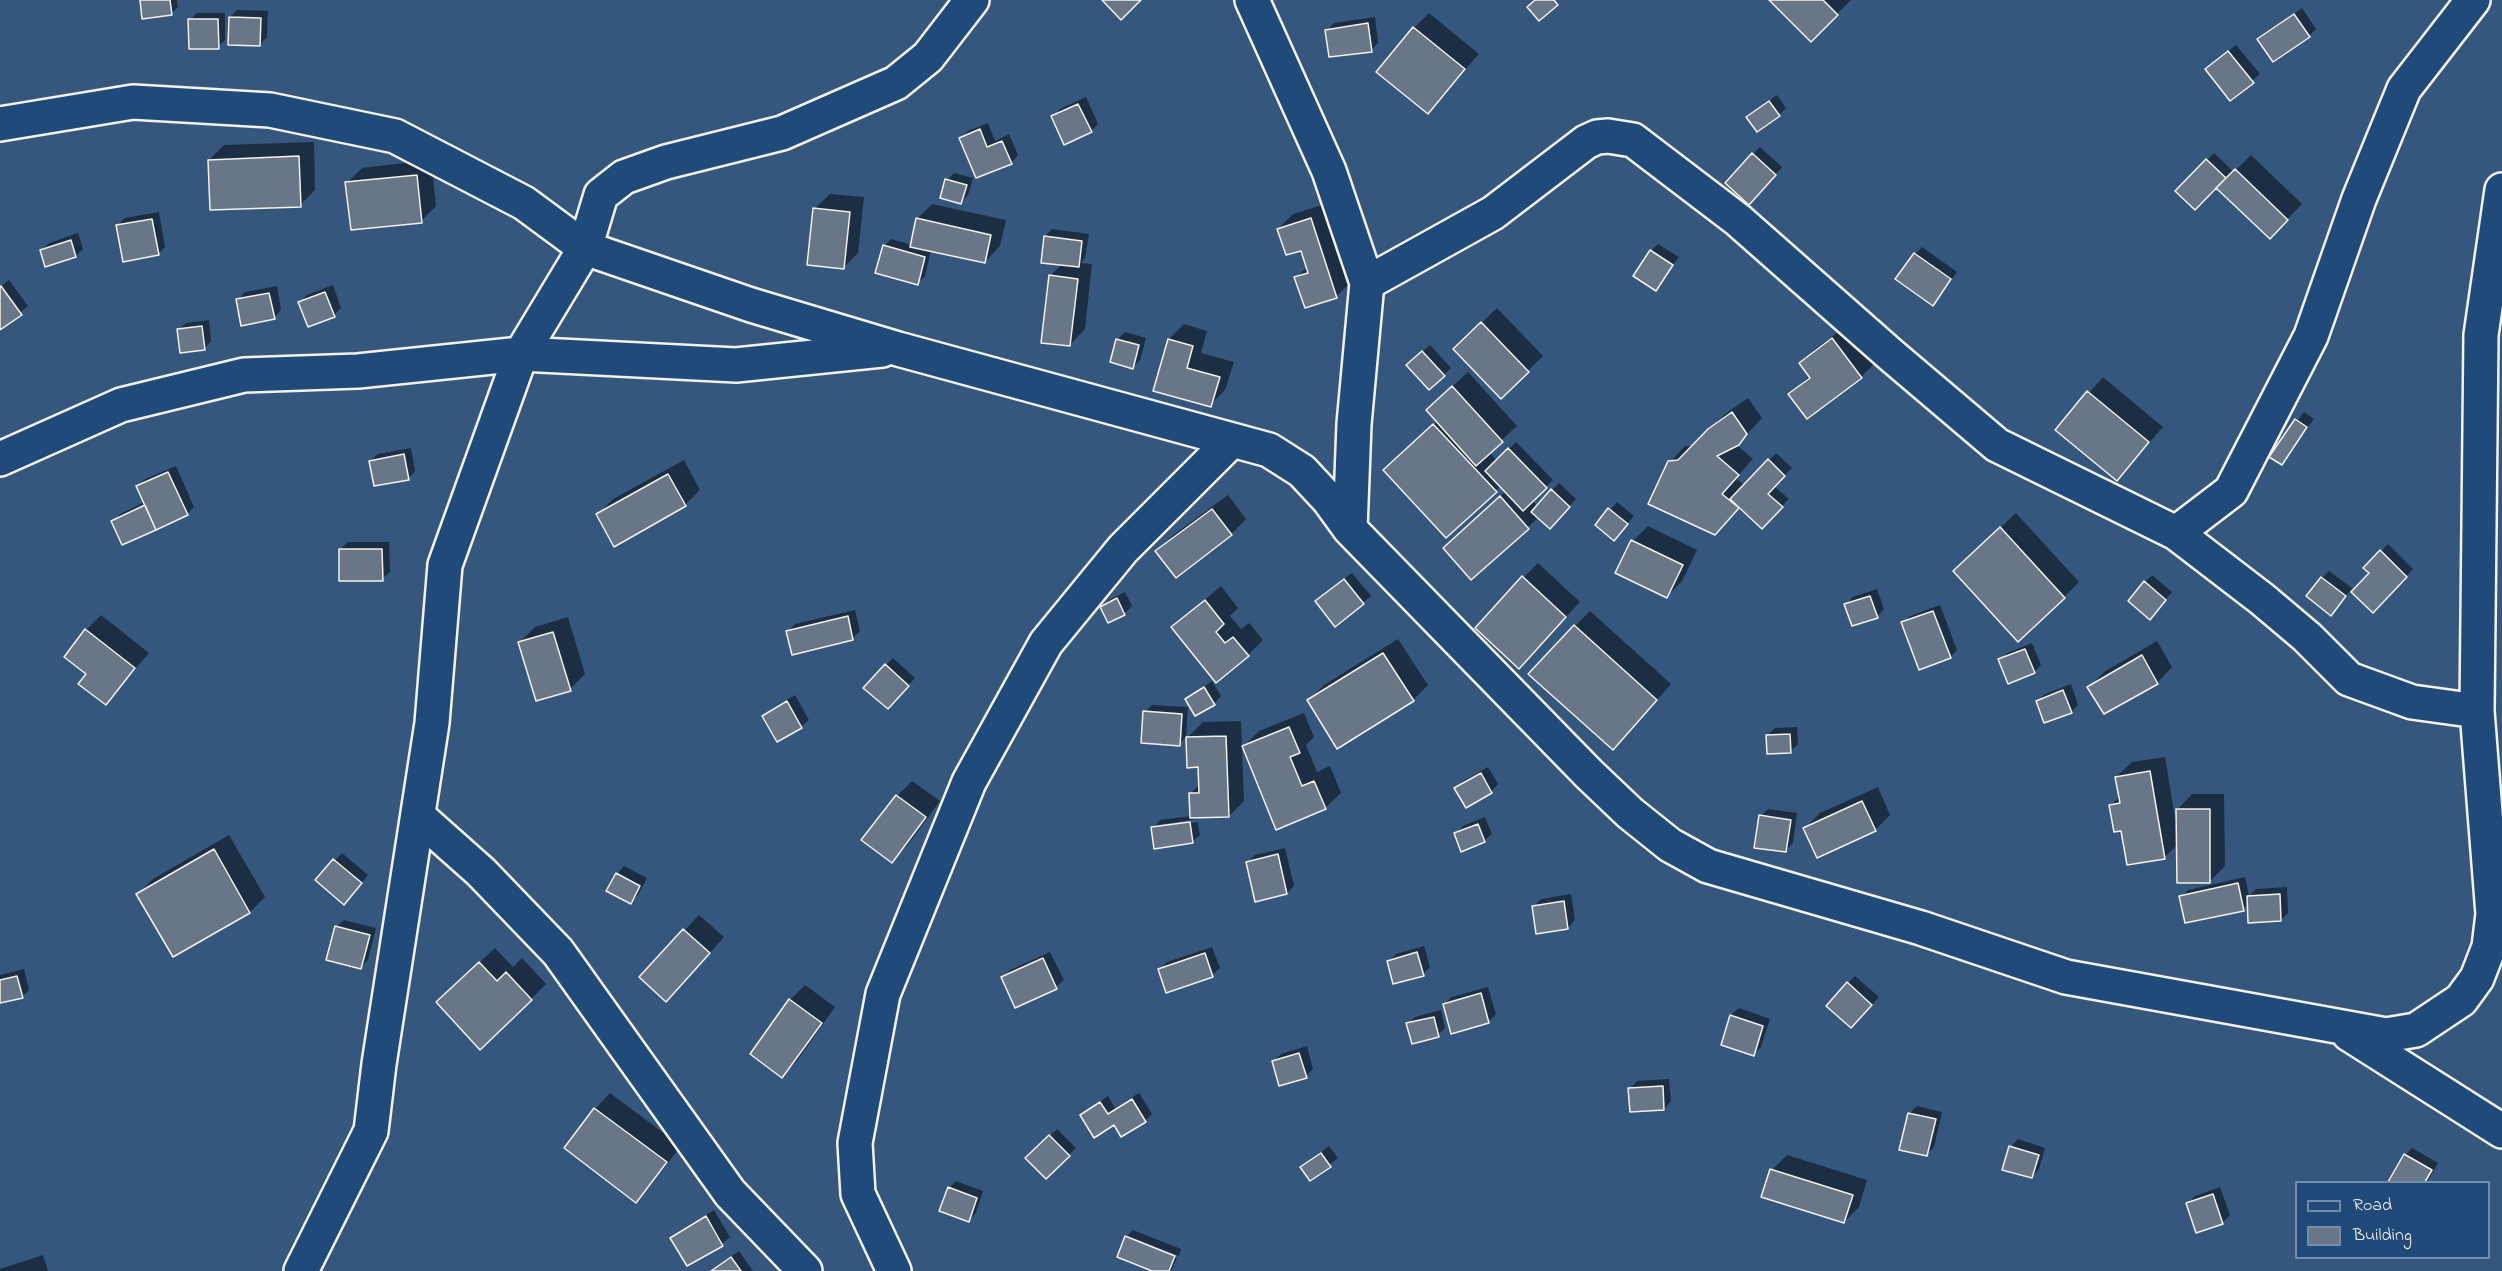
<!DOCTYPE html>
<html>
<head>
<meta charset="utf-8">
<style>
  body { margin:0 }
  #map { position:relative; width:2502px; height:1271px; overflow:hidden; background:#35577e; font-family:"Indie Flower",sans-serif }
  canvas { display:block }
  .legend { position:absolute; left:2295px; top:1181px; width:195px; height:78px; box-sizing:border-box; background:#1f4a7a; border:2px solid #748da6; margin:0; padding:8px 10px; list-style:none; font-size:18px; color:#f4f1e8 }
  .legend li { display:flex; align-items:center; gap:12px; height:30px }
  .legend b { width:30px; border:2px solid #748da6 }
</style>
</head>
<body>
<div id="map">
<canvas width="2502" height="1271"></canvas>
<ul class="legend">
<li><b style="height:8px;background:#1f4a7a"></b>Road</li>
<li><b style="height:16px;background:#687687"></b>Building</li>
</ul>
</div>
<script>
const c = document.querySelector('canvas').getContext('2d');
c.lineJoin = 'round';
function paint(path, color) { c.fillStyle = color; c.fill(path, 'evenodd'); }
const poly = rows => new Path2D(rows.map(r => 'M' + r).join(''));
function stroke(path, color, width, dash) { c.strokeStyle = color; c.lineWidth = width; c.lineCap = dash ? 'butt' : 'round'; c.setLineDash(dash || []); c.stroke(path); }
paint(poly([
  [141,0,177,0,178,7,171,14],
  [1771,0,1851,0,1837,14],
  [2302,8,2316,29,2309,36,2259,39],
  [237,10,268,11,267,37,260,44,230,17],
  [197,13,225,13,225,40,218,47,190,20],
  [1429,13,1479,54,1428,112,1414,28],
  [1375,17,1378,43,1371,50,1327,30,1334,23],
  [2236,45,2260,74,2231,99,2214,62],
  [1777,95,1786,108,1779,115,1748,117],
  [1086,97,1098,124,1091,131,1053,117,1060,109],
  [988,123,995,141,1009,134,1018,155,1011,163,961,138,968,131],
  [314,142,315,190,300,205,209,160,224,145],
  [1760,147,1782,167,1756,196,1753,154],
  [2214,153,2234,172,2251,155,2302,204,2270,237,2216,186,2177,191],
  [431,160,436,206,421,221,347,183,362,168],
  [954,173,973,178,968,195,961,202,947,180],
  [830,194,864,197,858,253,843,268,814,209],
  [932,204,1006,220,1000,246,985,262,931,250,925,276,917,284,884,246,891,239,912,245,917,219],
  [1326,204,1351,282,1336,297,1296,278,1308,266,1302,249,1278,229,1293,214],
  [159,212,165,247,158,254,117,226,125,218],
  [1052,229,1089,234,1085,258,1081,263,1092,264,1085,329,1070,345,1050,276,1062,264,1045,236],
  [78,233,83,249,76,256,41,250,49,243],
  [1658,244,1679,257,1655,289,1651,251],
  [1922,247,1957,272,1933,304,1915,254],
  [9,280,28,306,0,329,0,287],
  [333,285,341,308,334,315,300,302,307,295],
  [277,286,281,310,274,318,238,300,245,292],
  [1497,308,1543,356,1501,397,1455,349],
  [209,320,211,341,204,349,178,330,186,323],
  [1184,324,1207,331,1201,353,1234,362,1225,390,1210,405,1155,389,1169,339],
  [1848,325,1876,362,1861,377,1790,394,1810,375,1801,363,1816,348],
  [1125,332,1146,338,1140,360,1133,367,1117,340],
  [1430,345,1451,368,1444,375,1415,358],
  [1468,372,1517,426,1489,452,1497,461,1516,442,1553,480,1532,500,1537,506,1559,483,1576,499,1557,520,1539,517,1472,578,1460,533,1506,491,1501,486,1447,536,1400,455,1438,421,1443,395],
  [2103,377,2163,427,2117,479,2057,430],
  [1748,398,1762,418,1737,445,1753,459,1736,478,1745,486,1776,453,1792,468,1774,486,1789,499,1762,527,1740,507,1730,518,1670,462,1685,446,1694,446,1725,414],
  [2304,412,2314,419,2281,463,2271,456],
  [411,448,415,471,408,479,370,461,378,454],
  [684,460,700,490,685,505,598,514,613,499],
  [176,466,194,507,187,514,113,521,120,514,145,502,138,486,145,479],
  [1228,495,1246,519,1231,534,1157,551,1172,536],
  [1617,502,1634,516,1621,531,1597,525],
  [2016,513,2079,582,2064,597,1970,556],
  [1648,526,1697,550,1682,581,1667,596,1617,572,1633,541],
  [348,542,389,542,390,572,382,579,340,549],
  [2388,544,2413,569,2373,611,2371,573,2366,567],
  [1538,563,1580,602,1534,651,1523,578],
  [2329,571,2352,588,2338,606,2322,578],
  [1352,573,1371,596,1336,625,1324,594],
  [2152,575,2172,592,2157,610,2145,582],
  [1221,586,1238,608,1230,616,1241,629,1249,623,1263,640,1248,655,1173,627],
  [1877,589,1884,609,1877,617,1846,605,1853,597],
  [1125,592,1132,606,1124,614,1102,607,1109,600],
  [1940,605,1957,650,1950,657,1903,623,1910,616],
  [855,610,860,631,852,639,788,631,795,624],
  [1590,611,1671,684,1628,733,1575,626],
  [101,615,149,653,106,703,88,674,86,630],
  [568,617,585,674,570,689,520,642,535,627],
  [1398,639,1428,685,1413,700,1309,700,1324,685],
  [2157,641,2172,667,2157,683,2089,687,2104,672],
  [2032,643,2041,665,2034,672,2000,660,2007,653],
  [893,658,915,678,895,700,886,665],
  [1212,681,1221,696,1214,704,1187,699],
  [2071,684,2078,705,2071,712,2038,701,2045,694],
  [795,695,809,720,801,727,764,716,771,709],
  [1152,705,1188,707,1186,737,1179,744,1145,712],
  [1304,713,1314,737,1306,745,1317,772,1330,766,1341,793,1325,808,1244,746,1259,731],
  [1241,721,1244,801,1229,816,1197,817,1200,835,1192,842,1153,828,1160,820,1191,816,1191,793,1200,784,1199,766,1188,737,1203,722],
  [1197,819,1198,822,1159,828,1159,825],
  [1797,727,1798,744,1791,751,1768,735,1775,728],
  [2165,757,2175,818,2177,810,2192,794,2224,794,2225,866,2210,881,2178,844,2165,857,2122,829,2111,805,2120,796,2116,777,2132,762],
  [1488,767,1498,784,1491,792,1456,788,1463,781],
  [912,781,940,801,907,846,892,861,897,796],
  [1878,787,1890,815,1875,830,1805,828,1820,813],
  [1768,809,1797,813,1793,843,1785,851,1761,816],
  [1485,817,1492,834,1484,841,1456,834,1463,826],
  [229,835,265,897,250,912,173,955,138,894,153,879],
  [1285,848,1294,886,1287,893,1248,862,1255,855],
  [342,853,368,875,351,896,317,880],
  [624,866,647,878,638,895,631,902,617,874],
  [2245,877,2249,896,2256,889,2287,887,2288,913,2281,920,2249,903,2243,909,2181,897,2188,890],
  [1571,894,1575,920,1568,928,1533,907,1541,899],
  [699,915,724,937,681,985,641,977],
  [344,920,376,928,368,960,360,968,336,927],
  [1424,946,1430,967,1423,974,1388,962,1396,954],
  [1212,947,1220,968,1212,975,1167,991,1160,969,1167,962],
  [495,948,513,967,522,958,546,984,531,999,453,987],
  [1050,952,1064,980,1056,987,1016,1006,1003,977,1010,970],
  [24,969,29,990,22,997,0,1002,0,975],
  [1855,976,1879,997,1859,1019,1848,983],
  [805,985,835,1007,797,1061,782,1076,790,1000],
  [1488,987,1496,1014,1488,1022,1444,1004,1452,997],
  [1739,1008,1770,1019,1761,1047,1754,1054,1723,1044,1731,1015],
  [1441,1010,1445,1028,1438,1035,1408,1024,1415,1017],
  [1307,1046,1313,1069,1306,1076,1273,1062,1281,1054],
  [1669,1079,1671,1101,1664,1109,1630,1089,1637,1081],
  [610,1093,681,1146,650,1186,635,1201,566,1148,595,1109],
  [1139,1093,1152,1114,1145,1121,1115,1123,1082,1115,1108,1096,1115,1108],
  [1917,1106,1942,1112,1934,1147,1927,1154,1909,1114],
  [1057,1129,1076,1148,1046,1177,1027,1158],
  [2018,1139,2045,1148,2039,1169,2032,1177,2011,1147],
  [1329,1146,1338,1158,1310,1179,1302,1167],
  [2412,1148,2438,1163,2427,1182,2389,1182,2405,1155],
  [1787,1155,1867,1180,1859,1207,1844,1222,1772,1170],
  [956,1181,983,1191,976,1213,969,1220,949,1188],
  [2220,1187,2230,1215,2222,1223,2187,1204,2195,1196],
  [714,1210,730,1237,722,1244,687,1264,672,1238,679,1231],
  [1133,1230,1181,1249,1179,1256,1128,1236,1128,1239,1177,1258,1171,1271,1156,1271,1119,1257,1126,1237],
  [739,1251,753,1271,711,1271,712,1270],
  [43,1255,48,1271,0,1271,0,1269]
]), '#0007');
const building = poly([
  [140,0,170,0,172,15,142,19,140,0],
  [1102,0,1141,0,1121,20,1102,0],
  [1535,0,1554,0,1558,5,1539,21,1527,7,1535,0],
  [1769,0,1823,0,1838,15,1811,42,1769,0],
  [2294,14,2310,37,2273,62,2257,39,2294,14],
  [229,17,261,18,260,46,228,45,229,17],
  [188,19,218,19,219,49,189,49,188,19],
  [1368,23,1372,52,1329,57,1325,30,1368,23],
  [1413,27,1465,69,1428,114,1376,72,1413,27],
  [2228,51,2254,83,2230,101,2205,69,2228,51],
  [1769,101,1780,116,1757,132,1746,117,1769,101],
  [1078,104,1092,132,1064,145,1051,116,1078,104],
  [980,129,987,147,1002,141,1012,164,976,178,959,138,980,129],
  [1752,153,1776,175,1749,205,1725,183,1752,153],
  [299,156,301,207,210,210,208,160,299,156],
  [2206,159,2226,178,2195,210,2175,191,2206,159],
  [2235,169,2288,220,2270,239,2216,188,2235,169],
  [417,175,422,223,351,230,345,182,417,175],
  [945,179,967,185,961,204,940,198,945,179],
  [813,208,850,212,844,269,807,265,813,208],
  [916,218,991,235,985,263,910,247,916,218],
  [1311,218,1337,298,1305,308,1294,277,1308,273,1301,251,1286,255,1277,229,1311,218],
  [152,219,159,255,123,262,116,225,152,219],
  [1044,236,1082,241,1079,267,1041,263,1044,236],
  [71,240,76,257,45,267,40,250,71,240],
  [883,245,925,257,918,285,875,273,883,245],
  [1650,250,1673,265,1656,291,1633,276,1650,250],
  [1914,253,1951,279,1933,306,1895,279,1914,253],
  [1049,275,1078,279,1070,346,1041,343,1049,275],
  [1,286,22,315,0,330,0,287,1,286],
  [325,292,335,317,308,327,298,302,325,292],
  [269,293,275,319,241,326,236,299,269,293],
  [1481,322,1529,372,1501,399,1453,349,1481,322],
  [202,326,205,350,180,353,177,329,202,326],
  [1832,338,1862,378,1807,419,1788,394,1810,378,1799,363,1832,338],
  [1116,339,1139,345,1133,369,1110,362,1116,339],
  [1168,339,1193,346,1187,368,1220,377,1211,407,1153,391,1168,339],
  [1422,351,1445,376,1429,390,1406,365,1422,351],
  [1452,386,1503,442,1476,466,1426,410,1452,386],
  [2087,391,2149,442,2117,481,2055,430,2087,391],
  [1732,412,1747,434,1739,445,1717,456,1739,475,1722,494,1739,508,1715,535,1648,504,1668,461,1678,460,1708,429,1732,412],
  [2295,419,2307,427,2282,465,2269,457,2295,419],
  [1433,424,1497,492,1446,538,1383,470,1433,424],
  [1508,448,1547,488,1523,511,1485,471,1508,448],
  [404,454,409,480,374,486,369,461,404,454],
  [1768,459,1785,476,1768,494,1783,507,1762,529,1730,499,1768,459],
  [168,472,188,515,156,530,136,486,168,472],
  [668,474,686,506,614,547,596,514,668,474],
  [1551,489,1570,507,1550,529,1531,512,1551,489],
  [1500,496,1529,529,1471,580,1443,548,1500,496],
  [145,505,156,530,122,545,111,521,145,505],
  [1608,508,1628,524,1614,541,1595,525,1608,508],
  [1212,509,1232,535,1176,578,1155,551,1212,509],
  [2000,527,2065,598,2018,642,1953,571,2000,527],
  [1631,540,1683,565,1667,598,1615,573,1631,540],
  [339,549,382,549,383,581,339,581,339,549],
  [2380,550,2407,577,2373,613,2351,592,2369,573,2363,568,2380,550],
  [1522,576,1566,617,1519,669,1475,628,1522,576],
  [2321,577,2346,596,2331,616,2306,596,2321,577],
  [1344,579,1364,604,1335,627,1315,601,1344,579],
  [2144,581,2166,600,2150,620,2128,601,2144,581],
  [1870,596,1878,618,1852,626,1844,604,1870,596],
  [1117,598,1125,615,1108,623,1100,607,1117,598],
  [1205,600,1224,624,1216,632,1225,643,1233,637,1249,656,1216,683,1171,627,1205,600],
  [1933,611,1951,658,1919,670,1901,622,1933,611],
  [848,616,853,640,792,655,786,631,848,616],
  [1574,625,1657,700,1613,750,1528,674,1574,625],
  [85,629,135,668,106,705,78,684,86,674,64,657,85,629],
  [553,632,571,691,536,701,518,642,553,632],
  [2025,649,2035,673,2008,684,1998,659,2025,649],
  [1383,653,1414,701,1337,749,1307,700,1383,653],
  [2142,655,2158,684,2104,714,2087,687,2142,655],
  [885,664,909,686,888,709,863,688,885,664],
  [1204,687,1215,705,1195,716,1185,699,1204,687],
  [2063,690,2072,713,2044,723,2036,701,2063,690],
  [787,701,802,728,777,742,762,716,787,701],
  [1143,711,1182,714,1180,746,1141,743,1143,711],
  [1289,727,1300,753,1290,757,1302,786,1314,781,1326,809,1276,830,1242,746,1289,727],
  [1790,734,1791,753,1767,754,1766,735,1790,734],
  [1226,736,1229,817,1190,818,1189,793,1199,793,1198,767,1187,768,1186,737,1226,736],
  [2150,771,2165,859,2127,865,2121,831,2114,832,2109,805,2120,803,2115,777,2150,771],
  [1481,773,1492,793,1466,808,1454,788,1481,773],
  [896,795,926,817,892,863,861,840,896,795],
  [1862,801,1876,831,1817,858,1803,828,1862,801],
  [2176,809,2210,809,2210,883,2177,883,2176,809],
  [1759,815,1791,820,1786,852,1754,848,1759,815],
  [1190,822,1193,843,1154,849,1151,827,1190,822],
  [1478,824,1485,842,1461,852,1454,833,1478,824],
  [214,849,250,913,173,957,136,894,214,849],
  [1278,854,1287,894,1255,902,1246,862,1278,854],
  [333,859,362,883,344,905,315,880,333,859],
  [616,873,640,886,631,904,606,891,616,873],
  [2238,883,2244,911,2185,923,2179,896,2238,883],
  [2280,894,2281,921,2248,923,2247,896,2280,894],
  [1564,901,1568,929,1536,934,1532,906,1564,901],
  [335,926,370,935,361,969,326,960,335,926],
  [683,929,710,953,666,1002,639,977,683,929],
  [1417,952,1424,976,1393,984,1387,961,1417,952],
  [1205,953,1213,977,1166,993,1158,969,1205,953],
  [1043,958,1057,989,1015,1008,1001,977,1043,958],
  [479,962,497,981,506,972,532,1000,480,1050,436,1002,479,962],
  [17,976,23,998,0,1003,0,980,17,976],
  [1847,982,1872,1005,1851,1028,1826,1006,1847,982],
  [1481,993,1489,1023,1451,1034,1443,1004,1481,993],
  [789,999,822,1023,782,1078,750,1054,789,999],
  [1730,1015,1763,1026,1754,1056,1721,1045,1730,1015],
  [1434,1017,1439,1037,1412,1044,1406,1023,1434,1017],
  [1299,1053,1307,1078,1279,1086,1272,1061,1299,1053],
  [1663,1086,1664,1110,1630,1112,1628,1088,1663,1086],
  [1132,1099,1146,1122,1121,1137,1114,1125,1094,1138,1080,1115,1100,1102,1108,1114,1132,1099],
  [594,1108,667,1162,636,1203,564,1148,594,1108],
  [1908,1113,1936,1119,1927,1156,1899,1150,1908,1113],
  [1049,1135,1070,1156,1046,1179,1025,1158,1049,1135],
  [2009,1146,2039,1155,2032,1178,2002,1170,2009,1146],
  [1321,1153,1331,1167,1310,1181,1300,1167,1321,1153],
  [2404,1154,2432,1170,2425,1182,2388,1182,2404,1154],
  [1770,1169,1853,1195,1844,1223,1761,1197,1770,1169],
  [948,1187,977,1198,969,1222,939,1211,948,1187],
  [2213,1194,2223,1224,2196,1233,2186,1203,2213,1194],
  [706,1216,723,1246,687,1266,670,1238,706,1216],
  [1125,1236,1175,1256,1169,1271,1152,1271,1117,1257,1125,1236],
  [731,1257,741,1271,711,1271,731,1257]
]);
paint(building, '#687687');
stroke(building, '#f4f1e8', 1.5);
const minor = poly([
  [1252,0,1329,171,1367,283,1354,424,1350,529],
  [0,124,133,102,270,110,395,136,524,203,585,248,601,195,624,177,666,162,782,133,896,83,928,57,972,0],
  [1367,283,1493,213,1586,142,1597,137,1608,136,1633,140,1738,220,1891,355,1997,445,2176,533,2262,599,2307,637,2349,679,2412,702,2477,711],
  [0,459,121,405,244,375,358,371,521,354,736,365,882,350],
  [2176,533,2231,491,2311,336,2359,199,2404,89,2473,0],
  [418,816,481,872,558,952,730,1193,805,1271],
  [2349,1034,2502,1131],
  [301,1271,371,1131,379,1064,432,723,445,565,521,354,585,248,751,305,898,349,1269,450,1302,471,1329,500,1350,529,1589,774,1630,813,1670,845,1708,866,1921,928,2066,977,2386,1035,2416,1030,2461,1000,2477,978,2489,947,2493,914,2477,711,2481,335,2502,190],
  [894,1271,858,1194,855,1143,883,994,969,782,1046,643,1123,549,1232,440]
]);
stroke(minor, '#f4f1e8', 38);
stroke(minor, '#1f4a7a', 33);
</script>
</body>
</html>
